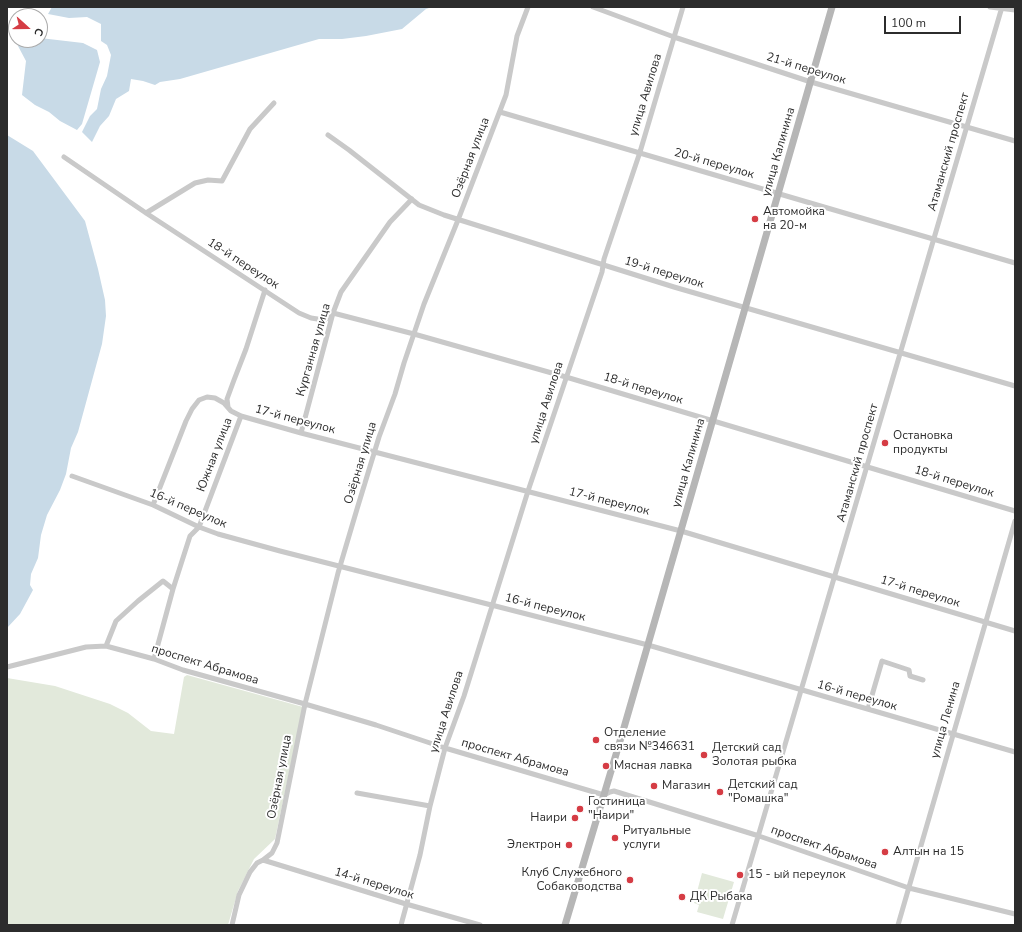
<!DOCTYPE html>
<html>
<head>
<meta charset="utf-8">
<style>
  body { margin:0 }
  #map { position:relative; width:1022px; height:932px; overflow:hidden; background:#fff; font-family:"Nunito Sans",sans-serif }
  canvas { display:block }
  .frame { position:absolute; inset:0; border:8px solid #2c2c2c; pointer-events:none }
  .north { position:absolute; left:8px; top:8px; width:40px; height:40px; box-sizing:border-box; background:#fff; border:1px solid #ababab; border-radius:50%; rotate:111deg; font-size:11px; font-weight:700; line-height:16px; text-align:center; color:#2c2c2c }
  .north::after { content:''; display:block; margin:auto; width:14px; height:18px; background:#d53c44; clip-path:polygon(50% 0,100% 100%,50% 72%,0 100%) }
  .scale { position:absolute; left:884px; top:16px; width:77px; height:18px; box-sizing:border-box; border:2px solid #2c2c2c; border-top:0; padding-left:5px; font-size:12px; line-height:14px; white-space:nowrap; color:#2c2c2c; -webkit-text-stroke:3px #fff; paint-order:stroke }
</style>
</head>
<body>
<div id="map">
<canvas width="1022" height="932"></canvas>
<div class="frame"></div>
<div class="north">С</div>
<div class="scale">100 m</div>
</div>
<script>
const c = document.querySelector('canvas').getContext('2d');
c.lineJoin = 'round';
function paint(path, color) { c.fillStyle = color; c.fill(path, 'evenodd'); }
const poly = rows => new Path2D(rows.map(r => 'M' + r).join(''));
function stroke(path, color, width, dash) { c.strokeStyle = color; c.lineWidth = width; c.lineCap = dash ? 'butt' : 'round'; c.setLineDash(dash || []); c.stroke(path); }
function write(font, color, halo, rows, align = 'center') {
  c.font = font + ' "Nunito Sans",sans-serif'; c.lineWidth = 4; c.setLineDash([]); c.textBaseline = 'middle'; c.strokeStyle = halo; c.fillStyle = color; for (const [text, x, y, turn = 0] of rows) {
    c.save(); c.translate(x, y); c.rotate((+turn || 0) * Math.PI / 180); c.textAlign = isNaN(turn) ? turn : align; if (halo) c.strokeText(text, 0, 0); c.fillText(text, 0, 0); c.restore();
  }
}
paint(poly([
  [187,675,303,707,275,839,254,859,238,891,228,925,7,925,7,678,55,686,110,704,128,713,151,731,174,734,184,677],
  [702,873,734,882,723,919,697,912,699,905,694,903]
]), '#e2e9db');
paint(poly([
  [52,7,432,7,426,9,402,29,366,36,342,39,319,39,180,79,160,82,155,85,143,81,131,79,129,91,116,99,109,116,100,126,92,142,82,132,90,116,97,109,101,89,107,76,111,55,107,45,101,41,101,24,87,17,69,18,48,14],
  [40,38,83,43,97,50,100,62,82,124,77,130,60,121,49,112,35,105,22,95,26,61,18,46,17,40,40,40],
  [7,135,33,151,85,221,98,269,105,300,106,316,102,344,78,432,71,448,66,474,60,490,47,515,41,535,38,558,31,574,30,585,33,590,20,614,7,628]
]), '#c8dae7');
stroke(poly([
  [593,7,674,37,811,82,1015,141],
  [990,7,1015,10],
  [500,112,1015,263],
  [328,135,349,150,419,205,444,215,674,287,1015,386],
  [64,157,146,213,299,313,311,318,324,320,332,316],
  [146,213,195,183,208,180,222,181,250,129,274,103],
  [333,313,414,334,566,377,1015,511],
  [228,407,227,399,234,380,246,349,265,290],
  [301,433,333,313,341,292,390,222,412,199],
  [72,476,153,505,199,527,218,534,280,551,648,645,1015,752],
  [153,505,186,421,192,409,199,400,207,397,215,398,224,403,231,411,241,416,301,433,681,531,1015,631],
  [106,646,116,621,138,601,163,581,173,589],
  [154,659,173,589,190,536,199,527,241,416],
  [7,667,86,647,106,646,154,659,183,670,305,704,376,725,445,748,604,795,610,792,614,791,759,836,909,888,1015,914],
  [868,709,882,661,909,670,910,676,923,680],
  [357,793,430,806],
  [263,860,406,904,480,925],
  [232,925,239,895,250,872,257,863,263,860,272,853,277,843,305,704,338,573,357,509,379,437,395,394,404,363,424,304,458,220,506,95,517,36,528,7],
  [401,925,420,855,430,806,445,748,464,696,528,491,602,272,604,259,640,152,683,7],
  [732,925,1002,7],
  [898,925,1015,521]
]), '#c9c9c9', 5);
stroke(poly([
  [565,925,623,731,832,7]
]), '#b6b6b6', 7);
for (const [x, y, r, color] of [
  [755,219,4,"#d53c44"],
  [885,443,4,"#d53c44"],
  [596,740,4,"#d53c44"],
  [704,755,4,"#d53c44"],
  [606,766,4,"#d53c44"],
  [654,786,4,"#d53c44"],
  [720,792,4,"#d53c44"],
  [580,809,4,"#d53c44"],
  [575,818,4,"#d53c44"],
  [615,838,4,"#d53c44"],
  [569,845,4,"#d53c44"],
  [885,852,4,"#d53c44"],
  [740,875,4,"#d53c44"],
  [630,880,4,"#d53c44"],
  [682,897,4,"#d53c44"]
]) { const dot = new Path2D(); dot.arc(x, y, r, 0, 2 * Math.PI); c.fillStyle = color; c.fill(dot); stroke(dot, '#fff', 1.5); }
write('12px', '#2c2c2c', '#fff', [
  ["21-й переулок",806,69,17],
  ["улица Авилова",646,95,-73],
  ["улица Калинина",779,152,-74],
  ["Атаманский проспект",949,152,-74],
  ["Озёрная улица",471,158,-69],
  ["20-й переулок",714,164,16],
  ["18-й переулок",243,264,33],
  ["19-й переулок",664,273,17],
  ["Курганная улица",314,350,-74],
  ["18-й переулок",643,389,17],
  ["улица Авилова",547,403,-72],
  ["17-й переулок",295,420,15],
  ["Южная улица",215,455,-69],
  ["Озёрная улица",361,463,-73],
  ["улица Калинина",689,463,-74],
  ["Атаманский проспект",858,463,-74],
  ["18-й переулок",954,482,17],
  ["17-й переулок",609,502,14],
  ["16-й переулок",188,509,23],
  ["17-й переулок",920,592,17],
  ["16-й переулок",545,608,14],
  ["проспект Абрамова",205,665,17],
  ["16-й переулок",857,696,16],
  ["улица Авилова",447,712,-72],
  ["улица Ленина",946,720,-74],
  ["проспект Абрамова",515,758,16],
  ["Озёрная улица",280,777,-79],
  ["проспект Абрамова",824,848,19],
  ["14-й переулок",374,884,17]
]);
write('12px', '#2c2c2c', '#fff', [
  ["Автомойка",763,212],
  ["на 20-м",763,226],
  ["Остановка",893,436],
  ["продукты",893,450],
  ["Отделение",604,733],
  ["связи №346631",604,747],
  ["Детский сад",712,748],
  ["Золотая рыбка",712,762],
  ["Мясная лавка",614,766],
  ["Детский сад",728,785],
  ["\"Ромашка\"",728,799],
  ["Магазин",662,786],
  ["Гостиница",588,802],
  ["\"Наири\"",588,816],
  ["Наири",567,818,"right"],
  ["Ритуальные",623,831],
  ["услуги",623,845],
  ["Электрон",561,845,"right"],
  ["Алтын на 15",893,852],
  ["Клуб Служебного",622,873,"right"],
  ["Собаководства",622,887,"right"],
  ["15 - ый переулок",748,875],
  ["ДК Рыбака",690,897]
], 'left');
</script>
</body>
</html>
